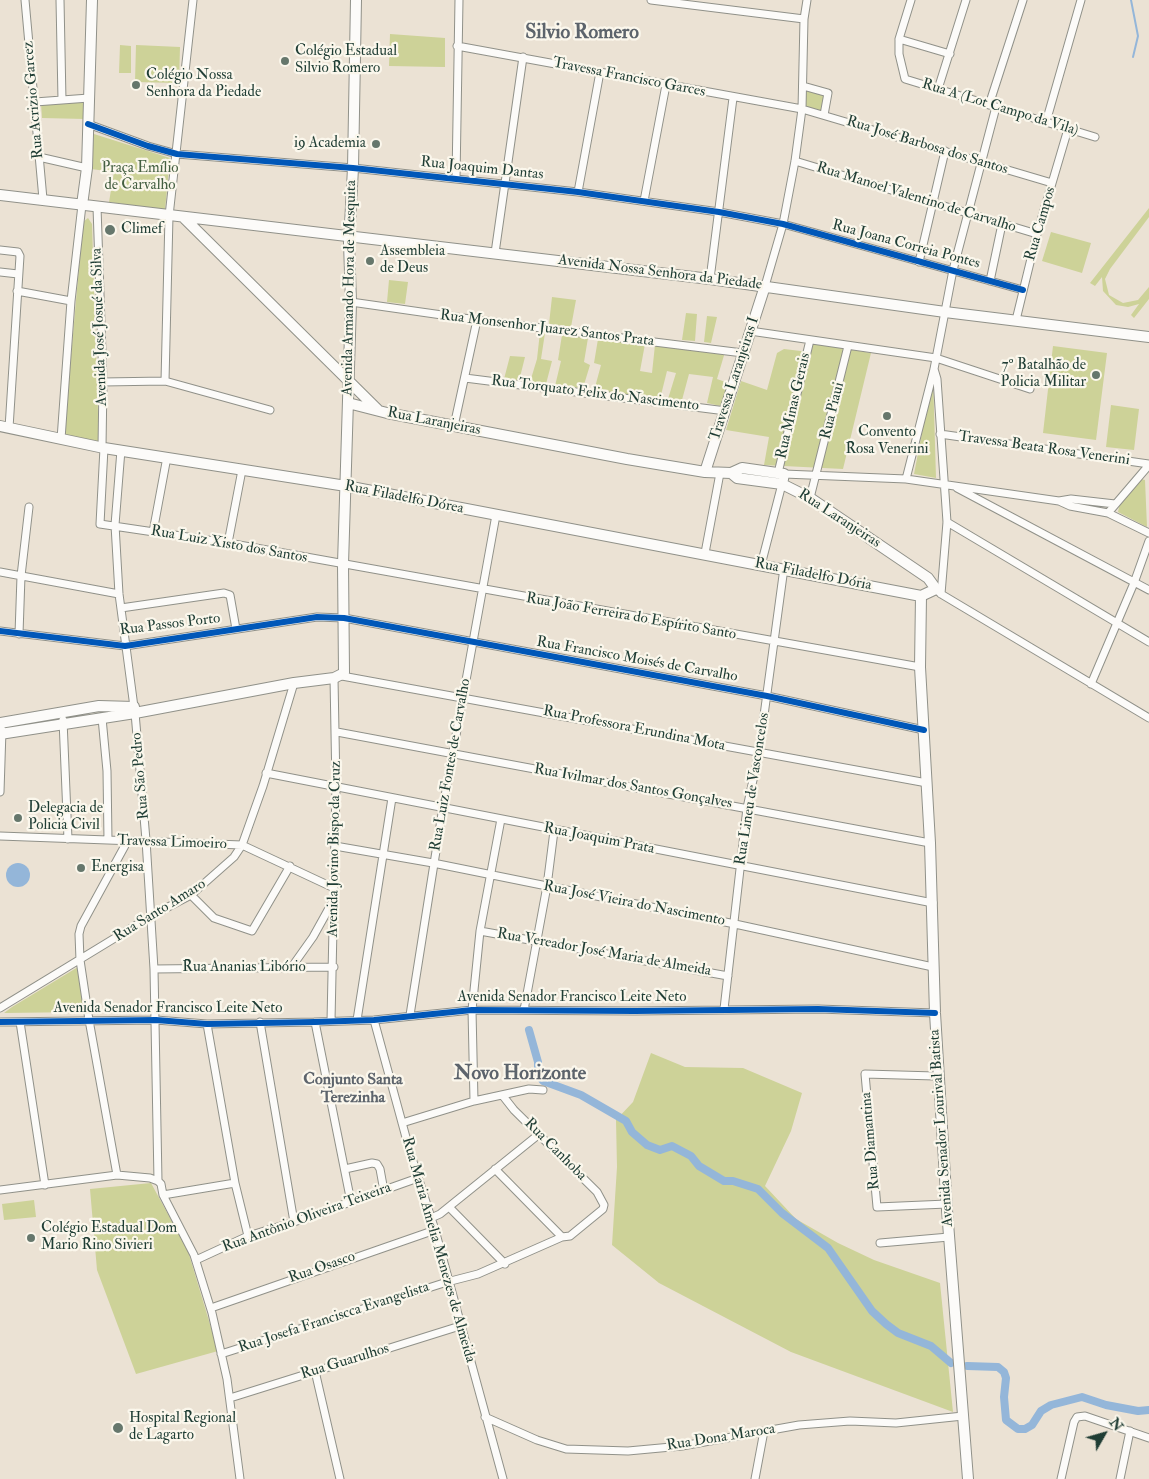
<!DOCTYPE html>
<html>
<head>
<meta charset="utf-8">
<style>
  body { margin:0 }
  #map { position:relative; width:1149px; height:1479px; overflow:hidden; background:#ebe2d4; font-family:"IM FELL Double Pica",serif }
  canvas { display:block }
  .north { position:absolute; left:1079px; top:1409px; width:50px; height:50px; -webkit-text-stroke:4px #fbf7ec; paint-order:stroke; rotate:52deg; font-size:14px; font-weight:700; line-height:20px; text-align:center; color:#1f3d34 }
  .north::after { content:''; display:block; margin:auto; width:18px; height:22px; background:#1f3d34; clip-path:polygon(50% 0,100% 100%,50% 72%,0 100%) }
</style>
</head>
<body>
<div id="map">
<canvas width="1149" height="1479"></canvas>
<div class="north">N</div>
</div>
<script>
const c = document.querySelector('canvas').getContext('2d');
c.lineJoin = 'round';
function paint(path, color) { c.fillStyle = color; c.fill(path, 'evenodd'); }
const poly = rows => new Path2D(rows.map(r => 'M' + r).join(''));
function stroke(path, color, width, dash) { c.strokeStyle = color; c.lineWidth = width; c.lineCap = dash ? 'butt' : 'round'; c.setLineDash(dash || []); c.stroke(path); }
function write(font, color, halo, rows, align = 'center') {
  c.font = font + ' "IM FELL Double Pica",serif'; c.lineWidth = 4.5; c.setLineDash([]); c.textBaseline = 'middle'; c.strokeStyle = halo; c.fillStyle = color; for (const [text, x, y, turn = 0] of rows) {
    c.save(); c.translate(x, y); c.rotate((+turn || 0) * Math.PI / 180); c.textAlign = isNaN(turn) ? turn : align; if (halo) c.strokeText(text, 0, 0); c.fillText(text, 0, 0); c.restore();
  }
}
paint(poly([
  [390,34,445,38,445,67,389,66],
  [120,45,131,46,131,73,119,73],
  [136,45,180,47,179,83,135,82],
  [807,88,826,94,823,112,805,106],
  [84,100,85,119,42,118,41,103],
  [94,134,170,158,165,210,109,202,114,172,91,169],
  [1149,208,1149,217,1110,269,1105,279,1109,295,1123,303,1138,300,1149,287,1149,299,1134,318,1131,315,1139,304,1128,307,1116,305,1103,291,1102,277,1095,286,1090,283],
  [88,218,92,224,99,444,64,435,83,222],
  [1051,232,1091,243,1082,273,1042,261],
  [389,280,408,282,405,304,387,302],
  [552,297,576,300,571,327,549,324],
  [686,313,697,314,695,341,682,340],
  [707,316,717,317,711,343,704,342],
  [540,332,545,333,541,359,552,361,546,384,530,382,537,359],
  [562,335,588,338,584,362,590,365,583,388,555,386,561,361,558,360],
  [598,339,645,344,640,371,652,373,655,345,725,352,717,379,731,384,725,407,707,403,713,377,689,374,682,400,668,399,676,373,667,371,660,399,594,391,601,365,594,363],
  [811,343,871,353,843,469,764,465,769,437,726,430,741,381,767,390,777,353,784,349,809,352],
  [1053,346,1107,353,1096,440,1043,433],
  [510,356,525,357,519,381,504,379],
  [933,376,936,478,914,474],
  [1111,405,1139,409,1134,450,1106,447],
  [1141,479,1145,480,1147,527,1118,512,1120,502],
  [78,967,84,1012,4,1013,12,1007],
  [651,1053,685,1067,743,1068,802,1093,791,1131,765,1186,796,1219,838,1243,874,1260,940,1283,953,1412,791,1352,659,1283,612,1245,617,1167,616,1120,633,1102],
  [151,1183,188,1251,218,1351,136,1374,97,1270,90,1189],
  [34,1200,36,1217,4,1220,2,1204]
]), '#cdd298');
paint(poly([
  '6 875a12 12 0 1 1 24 0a12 12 0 1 1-24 0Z'
]), '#94b6d9');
stroke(poly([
  [1131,0,1138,36,1133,57]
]), '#94b6d9', 2);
stroke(poly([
  [529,1030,538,1062,538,1074,543,1081,581,1095,626,1121,632,1132,647,1145,660,1150,672,1146,691,1156,699,1166,724,1181,733,1181,758,1189,782,1213,828,1248,872,1311,886,1324,898,1333,931,1346,951,1363],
  [967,1366,998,1367,1004,1372,1006,1378,1004,1397,1006,1420,1018,1429,1025,1429,1032,1425,1041,1411,1051,1405,1082,1397,1106,1405,1138,1411,1149,1410]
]), '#94b6d9', 8);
const street = poly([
  [25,0,43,199],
  [60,0,62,100],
  [651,0,804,19],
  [911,0,899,39,899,54,905,79,1095,137],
  [899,39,950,54],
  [457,46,802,109,1052,183],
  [803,86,828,93,824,115],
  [938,89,966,0],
  [35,102,89,98],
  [989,105,1023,0],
  [996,107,953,270,934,369,906,479,1059,501,1070,506,1108,513,1149,533],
  [1046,122,1081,0],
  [88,124,148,146,177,154,353,168,456,179,578,192,719,212,783,224,1023,290],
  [39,157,87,168],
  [795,161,1037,234],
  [456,179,459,0],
  [578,192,600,72],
  [644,201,666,85],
  [97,207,103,382,102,447],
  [0,250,18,252,20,256,9,428],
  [495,253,523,57],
  [919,262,945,151],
  [0,272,18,274],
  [710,279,733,98],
  [990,281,1002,224],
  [765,286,783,224,795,161,802,109,804,19,807,0],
  [17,291,71,301],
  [351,302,477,320,743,353],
  [1016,320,1037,234,1068,129],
  [750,331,936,358,1030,389],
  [934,369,937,379,947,522,941,594],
  [465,378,726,411],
  [165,381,169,216,193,0],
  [103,382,165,381,270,410],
  [454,426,477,320],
  [940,434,1149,464],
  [61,439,71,301,82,205],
  [104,448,100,524,228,543,920,667],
  [121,450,115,525,119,594,134,707],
  [778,473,810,340],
  [784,474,906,479],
  [957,488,1149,590],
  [810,498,848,346],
  [1059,501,1071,499,1115,504],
  [1108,513,1149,465],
  [947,522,1149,642],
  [153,532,167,457],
  [228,543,242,470],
  [705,553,720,473],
  [761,565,782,484],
  [0,572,119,594],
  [936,589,941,594,1149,718],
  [121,608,224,593,230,595,236,629],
  [0,631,125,646,317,617,344,618,767,696,924,730],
  [19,634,21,576,29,507],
  [342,676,927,783],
  [1091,684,1134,583,1149,541],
  [135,713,146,840,154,969,158,1181,161,1184,163,1195,194,1255,212,1313,227,1379,240,1479],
  [102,718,107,771,108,840],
  [63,720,68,839],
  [337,732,930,843],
  [266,773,933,903],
  [0,792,2,730],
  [0,836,242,845,334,888],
  [335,846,433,863,735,924,933,967],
  [191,895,214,918,252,931,290,866],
  [480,931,728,976],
  [291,968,313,937,333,901],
  [154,969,334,967],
  [0,1008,151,916,191,895,234,857,242,845,263,786,294,683],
  [724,1009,747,808,759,752,784,568],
  [524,1010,547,886,554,831],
  [410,1015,443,807,496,515],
  [357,1020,392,798],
  [374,1020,410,1152,435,1230,503,1479],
  [331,1021,336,787,334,678],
  [0,1022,156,1020,207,1024,315,1022,374,1020,472,1010,635,1011,818,1009,935,1013],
  [20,1022,45,1185],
  [260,1022,294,1222],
  [315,1022,351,1202],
  [207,1024,235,1183,248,1236],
  [935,1076,865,1074,877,1207,947,1204],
  [474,1101,472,1010,480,931,501,819],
  [402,1123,474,1101,529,1089,543,1090],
  [345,1169,372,1163,377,1164,380,1169,384,1191],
  [495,1169,562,1237,570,1236,603,1209,604,1205,597,1192,514,1110,503,1096],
  [117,1175,89,1020,80,960,79,934,81,926,128,840],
  [0,1190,117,1175,150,1178,158,1181],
  [163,1195,235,1183],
  [449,1207,505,1264],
  [431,1218,440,1214,538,1135],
  [880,1243,949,1237],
  [196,1260,248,1236,294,1222,418,1178],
  [211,1308,435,1230],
  [221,1354,447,1282,478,1274,562,1237],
  [315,1371,340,1479],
  [230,1398,460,1326],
  [485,1417,537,1440,566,1449,628,1451,682,1446,799,1425,850,1421,896,1423,963,1416],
  [755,1479,764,1431],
  [1061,1479,1074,1422,1077,1417,1085,1416,1149,1438],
  [1120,1479,1130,1431]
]);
const secondary = poly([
  [0,195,710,279,945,312,1149,337],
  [82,205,87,168,92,0],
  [183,217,378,410],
  [348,403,387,413,627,459,705,472,731,473,737,478,782,484,810,498,928,578,936,589,921,596],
  [0,426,104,448,346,486,921,596],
  [705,472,765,286],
  [731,473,742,468,784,474,782,484],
  [921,596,920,667,930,843,935,1013,947,1210,968,1479],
  [0,723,99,706,134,707,135,713],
  [0,734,135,713,294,683,334,678,344,673,343,564,351,302,349,243,353,168,356,0]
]);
stroke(street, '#909189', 9);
stroke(secondary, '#909189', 12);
stroke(street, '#fcfbf9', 7);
stroke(secondary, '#fcfbf9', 10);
stroke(poly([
  [88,124,148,146,177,154,353,168,456,179,578,192,719,212,783,224,1023,290],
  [0,631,125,646,317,617,344,618,767,696,924,730],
  [0,1022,156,1020,207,1024,315,1022,374,1020,472,1010,635,1011,818,1009,935,1013]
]), '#0057b8', 6);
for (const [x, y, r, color] of [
  [285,61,5,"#66776c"],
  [136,85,5,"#66776c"],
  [376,144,5,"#66776c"],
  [110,230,6,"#66776c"],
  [370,261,5,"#66776c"],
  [1096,375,5,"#66776c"],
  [887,416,5,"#66776c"],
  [18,818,5,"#66776c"],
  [81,868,5,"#66776c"],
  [31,1238,5,"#66776c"],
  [118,1428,6,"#66776c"]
]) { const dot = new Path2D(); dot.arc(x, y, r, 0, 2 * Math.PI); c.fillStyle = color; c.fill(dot); stroke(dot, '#fbf7ec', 2); }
write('15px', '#1f3d34', '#fbf7ec', [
  ["Colégio Estadual",295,52],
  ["Silvio Romero",295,69],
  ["Colégio Nossa",146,76],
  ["Senhora da Piedade",146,93],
  ["i9 Academia",366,144,"right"],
  ["Climef",121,230],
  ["Assembleia",380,252],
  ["de Deus",380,269],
  ["7º Batalhão de",1086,366,"right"],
  ["Policia Militar",1086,383,"right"],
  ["Convento",887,433,"center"],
  ["Rosa Venerini",887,450,"center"],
  ["Delegacia de",28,809],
  ["Policia Civil",28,826],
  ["Energisa",91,868],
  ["Colégio Estadual Dom",41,1229],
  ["Mario Rino Sivieri",41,1246],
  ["Hospital Regional",129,1419],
  ["de Lagarto",129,1436]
], 'left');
write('15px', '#1f3d34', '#fbf7ec', [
  ["Travessa Francisco Garces",629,78,11],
  ["Rua Acrizio Garcez",34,100,-95],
  ["Rua A (Lot Campo da Vila)",1000,108,17],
  ["Rua José Barbosa dos Santos",927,146,17],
  ["Rua Joaquim Dantas",482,169,6],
  ["Rua Manoel Valentino de Carvalho",916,198,17],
  ["Rua Campos",1041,224,-74],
  ["Rua Joana Correia Pontes",906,245,15],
  ["Avenida Nossa Senhora da Piedade",660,273,7],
  ["Avenida Armando Hora de Mesquita",350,288,-89],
  ["Avenida José Josué da Silva",100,327,-92],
  ["Rua Monsenhor Juarez Santos Prata",547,329,7],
  ["Travessa Laranjeiras I",735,379,-72],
  ["Rua Torquato Felix do Nascimento",595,394,7],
  ["Rua Minas Gerais",794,406,-77],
  ["Rua Piaui",833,411,-76],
  ["Rua Laranjeiras",434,422,11],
  ["Travessa Beata Rosa Venerini",1044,449,8],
  ["Rua Filadelfo Dórea",404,498,11],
  ["Rua Laranjeiras",839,519,33],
  ["Rua Luiz Xisto dos Santos",229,545,10],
  ["Rua Filadelfo Dória",813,575,11],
  ["Rua João Ferreira do Espírito Santo",631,617,10],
  ["Rua Passos Porto",170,625,-7],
  ["Rua Francisco Moisés de Carvalho",637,660,10],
  ["Rua Professora Erundina Mota",634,729,11],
  ["Rua Luiz Fontes de Carvalho",451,765,-80],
  ["Rua São Pedro",141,776,-95],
  ["Rua Ivilmar dos Santos Gonçalves",633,787,10],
  ["Rua Lineu de Vasconcelos",753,789,-81],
  ["Rua Joaquim Prata",599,839,11],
  ["Travessa Limoeiro",172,843,2],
  ["Avenida Jovino Bispo da Cruz",335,849,-89],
  ["Rua José Vieira do Nascimento",634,904,11],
  ["Rua Santo Amaro",160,911,-32],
  ["Rua Vereador José Maria de Almeida",604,953,10],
  ["Rua Ananias Libório",244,968],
  ["Avenida Senador Francisco Leite Neto",572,998],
  ["Avenida Senador Francisco Leite Neto",168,1009],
  ["Avenida Senador Lourival Batista",942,1128,-94],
  ["Rua Diamantina",871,1141,-95],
  ["Rua Canhoba",555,1150,45],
  ["Rua Antônio Oliveira Teixeira",307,1218,-20],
  ["Rua Maria Amelia Menezes de Almeida",438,1250,74],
  ["Rua Osasco",322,1268,-19],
  ["Rua Josefa Franciscca Evangelista",334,1318,-18],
  ["Rua Guarulhos",345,1362,-17],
  ["Rua Dona Maroca",721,1438,-9]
]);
write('15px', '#445f41', '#fbf7ec', [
  ["Praça Emílio",140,169],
  ["de Carvalho",140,186]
]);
write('bold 16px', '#5d646c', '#fbf7ec', [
  ["Conjunto Santa",353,1081],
  ["Terezinha",353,1099]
]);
write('bold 20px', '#5d646c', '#fbf7ec', [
  ["Silvio Romero",582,34],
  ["Novo Horizonte",520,1075]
]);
</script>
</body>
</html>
